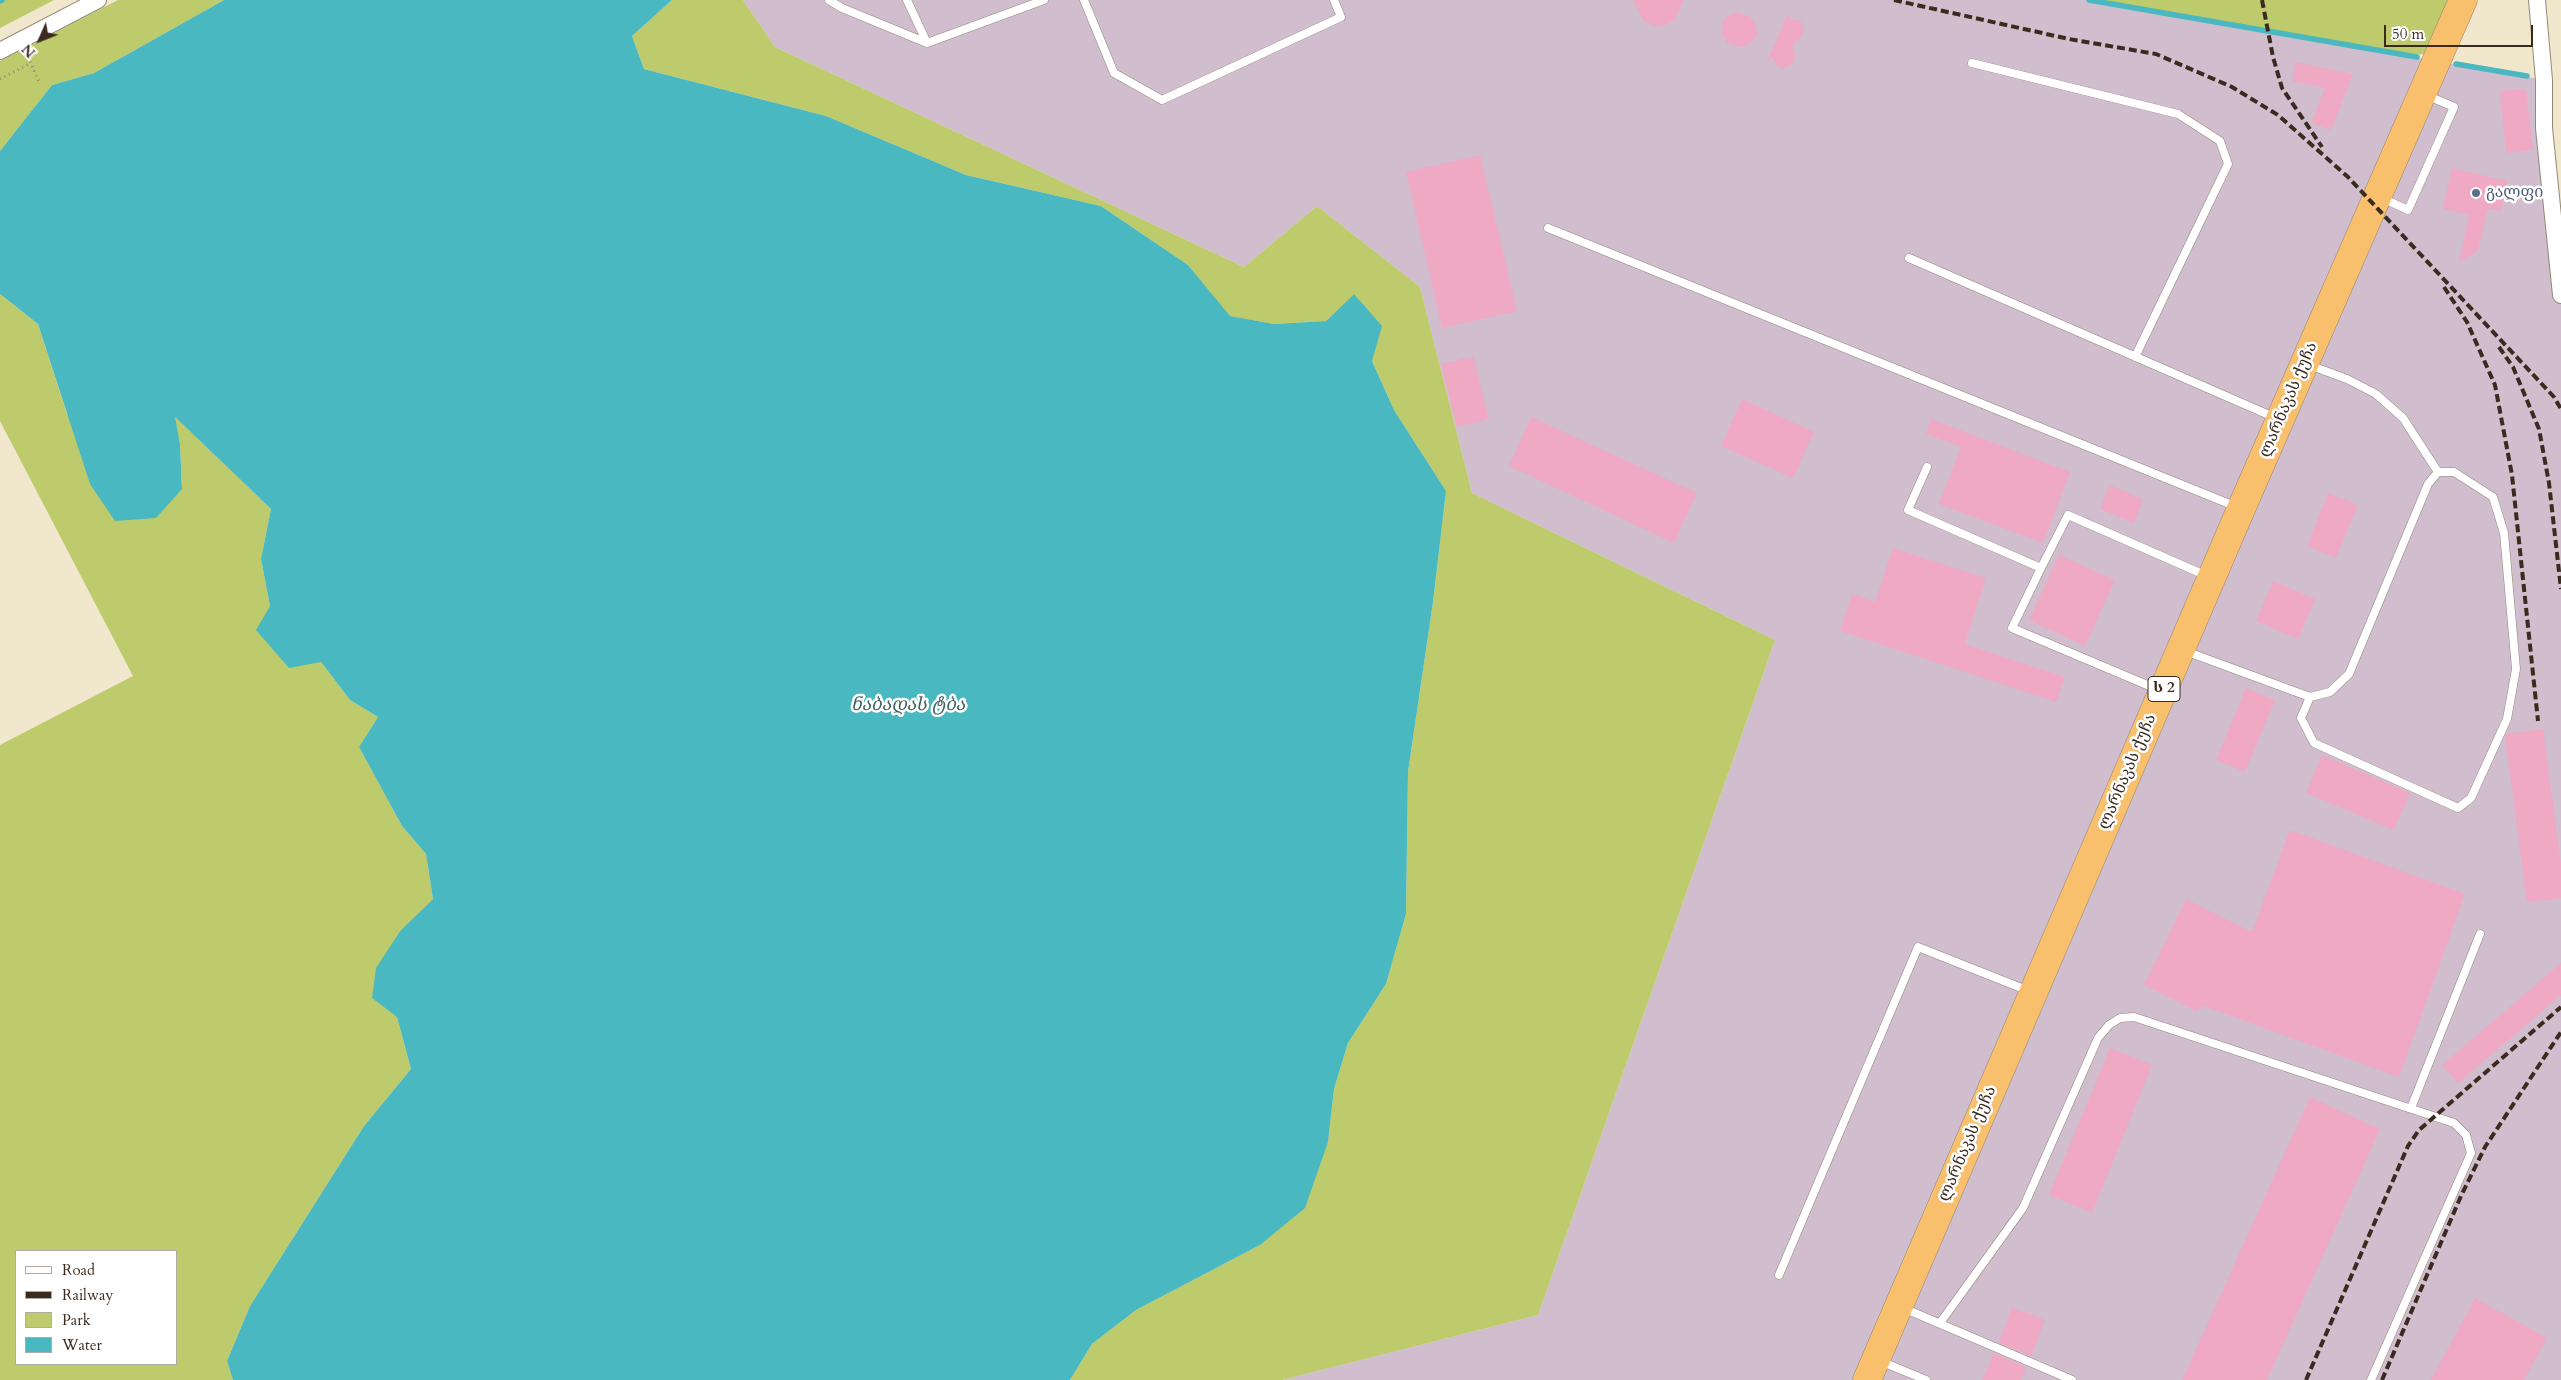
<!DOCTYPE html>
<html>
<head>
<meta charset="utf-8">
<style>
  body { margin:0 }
  #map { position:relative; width:2561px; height:1380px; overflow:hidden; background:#f1e7cd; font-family:Cardo,serif }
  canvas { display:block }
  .legend { position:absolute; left:15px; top:1250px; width:162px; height:115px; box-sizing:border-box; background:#fff; border:1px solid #b1aaa5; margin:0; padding:6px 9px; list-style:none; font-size:15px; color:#3b2a1e }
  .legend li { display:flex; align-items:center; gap:10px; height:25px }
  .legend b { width:25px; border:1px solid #b1aaa5 }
  .north { position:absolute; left:15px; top:15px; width:50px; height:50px; -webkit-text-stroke:4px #fff; paint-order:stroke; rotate:226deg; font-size:14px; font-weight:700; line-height:20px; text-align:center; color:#3b2a1e }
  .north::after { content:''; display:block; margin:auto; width:18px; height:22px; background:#3b2a1e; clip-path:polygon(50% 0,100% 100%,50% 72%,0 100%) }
  .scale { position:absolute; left:2384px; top:25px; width:149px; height:22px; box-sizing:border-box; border:2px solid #3b2a1e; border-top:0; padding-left:6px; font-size:15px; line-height:18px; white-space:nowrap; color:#3b2a1e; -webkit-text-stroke:4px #fff; paint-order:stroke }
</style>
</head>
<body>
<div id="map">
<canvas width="2561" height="1380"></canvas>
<ul class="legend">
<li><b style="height:6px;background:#fff"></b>Road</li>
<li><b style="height:6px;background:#3b2a1e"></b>Railway</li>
<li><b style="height:14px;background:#bdcb6d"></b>Park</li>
<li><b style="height:14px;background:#49b8c1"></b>Water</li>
</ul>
<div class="north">N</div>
<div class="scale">50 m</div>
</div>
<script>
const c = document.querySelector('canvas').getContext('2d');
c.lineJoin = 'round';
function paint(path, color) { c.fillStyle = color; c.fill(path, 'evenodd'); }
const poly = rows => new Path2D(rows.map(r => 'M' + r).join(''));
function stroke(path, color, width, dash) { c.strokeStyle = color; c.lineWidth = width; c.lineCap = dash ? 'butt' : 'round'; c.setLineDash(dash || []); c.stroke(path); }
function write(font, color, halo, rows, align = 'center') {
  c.font = font + ' Cardo,"Noto Serif Georgian",serif'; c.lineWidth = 5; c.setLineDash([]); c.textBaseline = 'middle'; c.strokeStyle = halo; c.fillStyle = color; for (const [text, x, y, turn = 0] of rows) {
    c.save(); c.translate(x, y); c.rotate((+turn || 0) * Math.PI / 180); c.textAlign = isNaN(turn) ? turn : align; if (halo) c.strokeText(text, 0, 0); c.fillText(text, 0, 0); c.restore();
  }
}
paint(poly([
  [743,0,2089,0,2544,80,2561,293,2561,1380,1282,1380,1538,1315,1775,640,1472,493,1420,287,1317,206,1244,267,775,47]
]), '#d0bdcd');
paint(poly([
  [0,0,54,0,0,28],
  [118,0,224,0,94,73,52,85,0,151,0,61],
  [672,0,743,0,775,47,1244,267,1317,206,1420,287,1472,493,1775,640,1538,1315,1282,1380,1070,1380,1092,1344,1136,1310,1260,1245,1328,1142,1334,1089,1348,1043,1386,984,1406,914,1408,772,1433,602,1446,491,1394,410,1372,361,1354,294,1326,321,1274,324,1229,316,1188,265,1101,206,966,175,826,116,644,69,632,36],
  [2089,0,2455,0,2431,53,2408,56],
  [0,294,38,324,67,414,182,489,180,444,174,416,271,509,261,559,270,606,321,662,350,700,378,717,359,747,402,826,426,854,433,899,401,930,397,1017,411,1069,364,1126,250,1306,227,1361,233,1380,0,1380,0,745,133,676,0,421],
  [16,1251,176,1251,176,1364,16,1364]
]), '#bdcb6d');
paint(poly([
  [224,0,672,0,632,36,644,69,826,116,966,175,1101,206,1188,265,1230,316,1274,324,1326,321,1354,294,1382,326,1372,361,1394,410,1446,491,1433,602,1408,772,1406,914,1386,984,1348,1043,1334,1089,1328,1142,1305,1208,1260,1245,1136,1310,1092,1344,1070,1380,233,1380,227,1361,250,1306,364,1126,411,1069,397,1017,372,998,376,968,401,930,433,899,426,854,402,826,359,747,378,717,350,700,321,662,289,668,256,630,270,606,261,559,271,509,175,417,180,444,182,489,156,518,115,521,90,484,38,324,0,294,0,151,52,85,94,73]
]), '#49b8c1');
stroke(poly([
  [2089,0,2417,57],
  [0,1,2,0],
  [2456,64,2527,76]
]), '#49b8c1', 5.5);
paint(poly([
  [1633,0,1684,0,1674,21,1659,27,1644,22],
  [1736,12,1749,16,1754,21,1758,35,1747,45,1741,47,1727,43,1721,31,1724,19],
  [1788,13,1789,19,1800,20,1804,30,1802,36,1793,43,1795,59,1793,64,1782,69,1777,66,1773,57,1767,62],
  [2296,62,2353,74,2331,130,2311,123,2325,88,2292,81],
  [2526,89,2533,150,2506,153,2500,91],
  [1480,155,1517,311,1442,328,1406,172],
  [2452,168,2507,181,2501,211,2488,208,2478,250,2459,263,2469,215,2443,209],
  [1473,356,1489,419,1457,427,1441,364],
  [1742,399,1814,432,1793,478,1721,446],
  [1531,417,1697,493,1674,543,1509,466],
  [1931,419,2070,472,2043,543,1939,504,1961,447,1926,434],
  [2110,485,2143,499,2134,523,2100,509],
  [2328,493,2358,505,2336,558,2307,546],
  [1893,548,1986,578,1965,644,2065,677,2056,702,1840,631,1852,594,1875,602],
  [2059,555,2115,580,2085,646,2029,620],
  [2273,581,2315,599,2298,639,2256,621],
  [2246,688,2275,700,2245,772,2216,760],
  [2543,729,2561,863,2561,898,2527,902,2505,737,2506,734],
  [2322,755,2410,793,2394,830,2306,793],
  [2290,830,2465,894,2399,1077,2201,1005,2198,1012,2144,985,2186,899,2252,932],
  [2561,963,2561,995,2458,1083,2442,1065],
  [2110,1048,2152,1065,2092,1213,2049,1195],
  [2310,1097,2380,1129,2267,1380,2182,1380],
  [2475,1298,2547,1338,2524,1380,2431,1380],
  [2012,1307,2045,1320,2031,1356,1999,1343],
  [1994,1353,2026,1367,2021,1380,1982,1380]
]), '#f0a9c3');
const lane = poly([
  [829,0,842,8,927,43,1044,0],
  [907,0,927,43],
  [1084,0,1114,73,1162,100,1341,17,1334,0],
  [1972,63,2178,114,2220,141,2228,164,2135,357],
  [2382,198,2408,210,2454,107,2426,95],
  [1548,228,2237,507],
  [1909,258,2276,418],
  [2309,365,2347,379,2376,394,2403,418,2438,472],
  [1927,467,1908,510,2041,568,2012,628,2159,690],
  [2041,568,2068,515,2207,576],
  [2185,651,2310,697,2330,692,2349,674,2428,484,2438,472,2454,472,2493,497,2504,533,2516,669,2507,719,2471,798,2458,808,2314,743,2301,718,2310,697],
  [2411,1108,2480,934],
  [1779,1275,1918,947,2029,991],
  [1903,1308,2072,1380],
  [1940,1323,2023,1208,2098,1038,2109,1025,2120,1018,2134,1017,2454,1123,2466,1135,2471,1153,2371,1380],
  [1880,1361,1926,1380]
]);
const street = poly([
  [2537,0,2544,80,2544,128,2561,295],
  [0,51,98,0]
]);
const highway = poly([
  [1867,1380,2241,509,2463,0]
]);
stroke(lane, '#968876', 9);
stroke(street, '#968876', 18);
stroke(highway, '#968876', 29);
stroke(poly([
  [28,57,40,84],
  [0,79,31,63]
]), '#968876', 3, [1, 4]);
stroke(lane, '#fff', 8);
stroke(street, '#fff', 16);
stroke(highway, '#f8bf6c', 28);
stroke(poly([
  [1894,0,2069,39,2156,54,2232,87,2278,115,2348,177,2554,397,2561,409],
  [2262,0,2273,57,2282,88,2322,147],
  [2444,287,2467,322,2495,385,2512,475,2538,721],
  [2499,347,2513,367,2539,429,2549,483,2561,589],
  [2306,1380,2408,1146,2419,1130,2561,1007],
  [2382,1380,2461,1196,2485,1147,2561,1032]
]), '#3b2a1e', 4, [8, 4]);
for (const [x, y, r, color] of [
  [2476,193,5,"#5c6f8a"]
]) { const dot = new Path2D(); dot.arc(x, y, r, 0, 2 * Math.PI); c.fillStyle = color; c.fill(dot); stroke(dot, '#fff', 2); }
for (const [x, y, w] of [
  [2164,689,32]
]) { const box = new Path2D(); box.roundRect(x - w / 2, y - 12.5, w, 25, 4); c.fillStyle = '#fff'; c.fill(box); stroke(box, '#3b2a1e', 1); }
write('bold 15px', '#3b2a1e', null, [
  ["ს 2",2164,689]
]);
write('16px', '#4e5e75', '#fff', [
  ["გალფი",2486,193]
], 'left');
write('16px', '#3b2a1e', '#fff', [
  ["ლარნაკას ქუჩა",2289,400,-67],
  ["ლარნაკას ქუჩა",2128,772,-67],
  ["ლარნაკას ქუჩა",1968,1144,-67]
]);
write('italic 18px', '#41635f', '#fff', [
  ["ნაბადას ტბა",908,706]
]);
</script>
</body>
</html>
